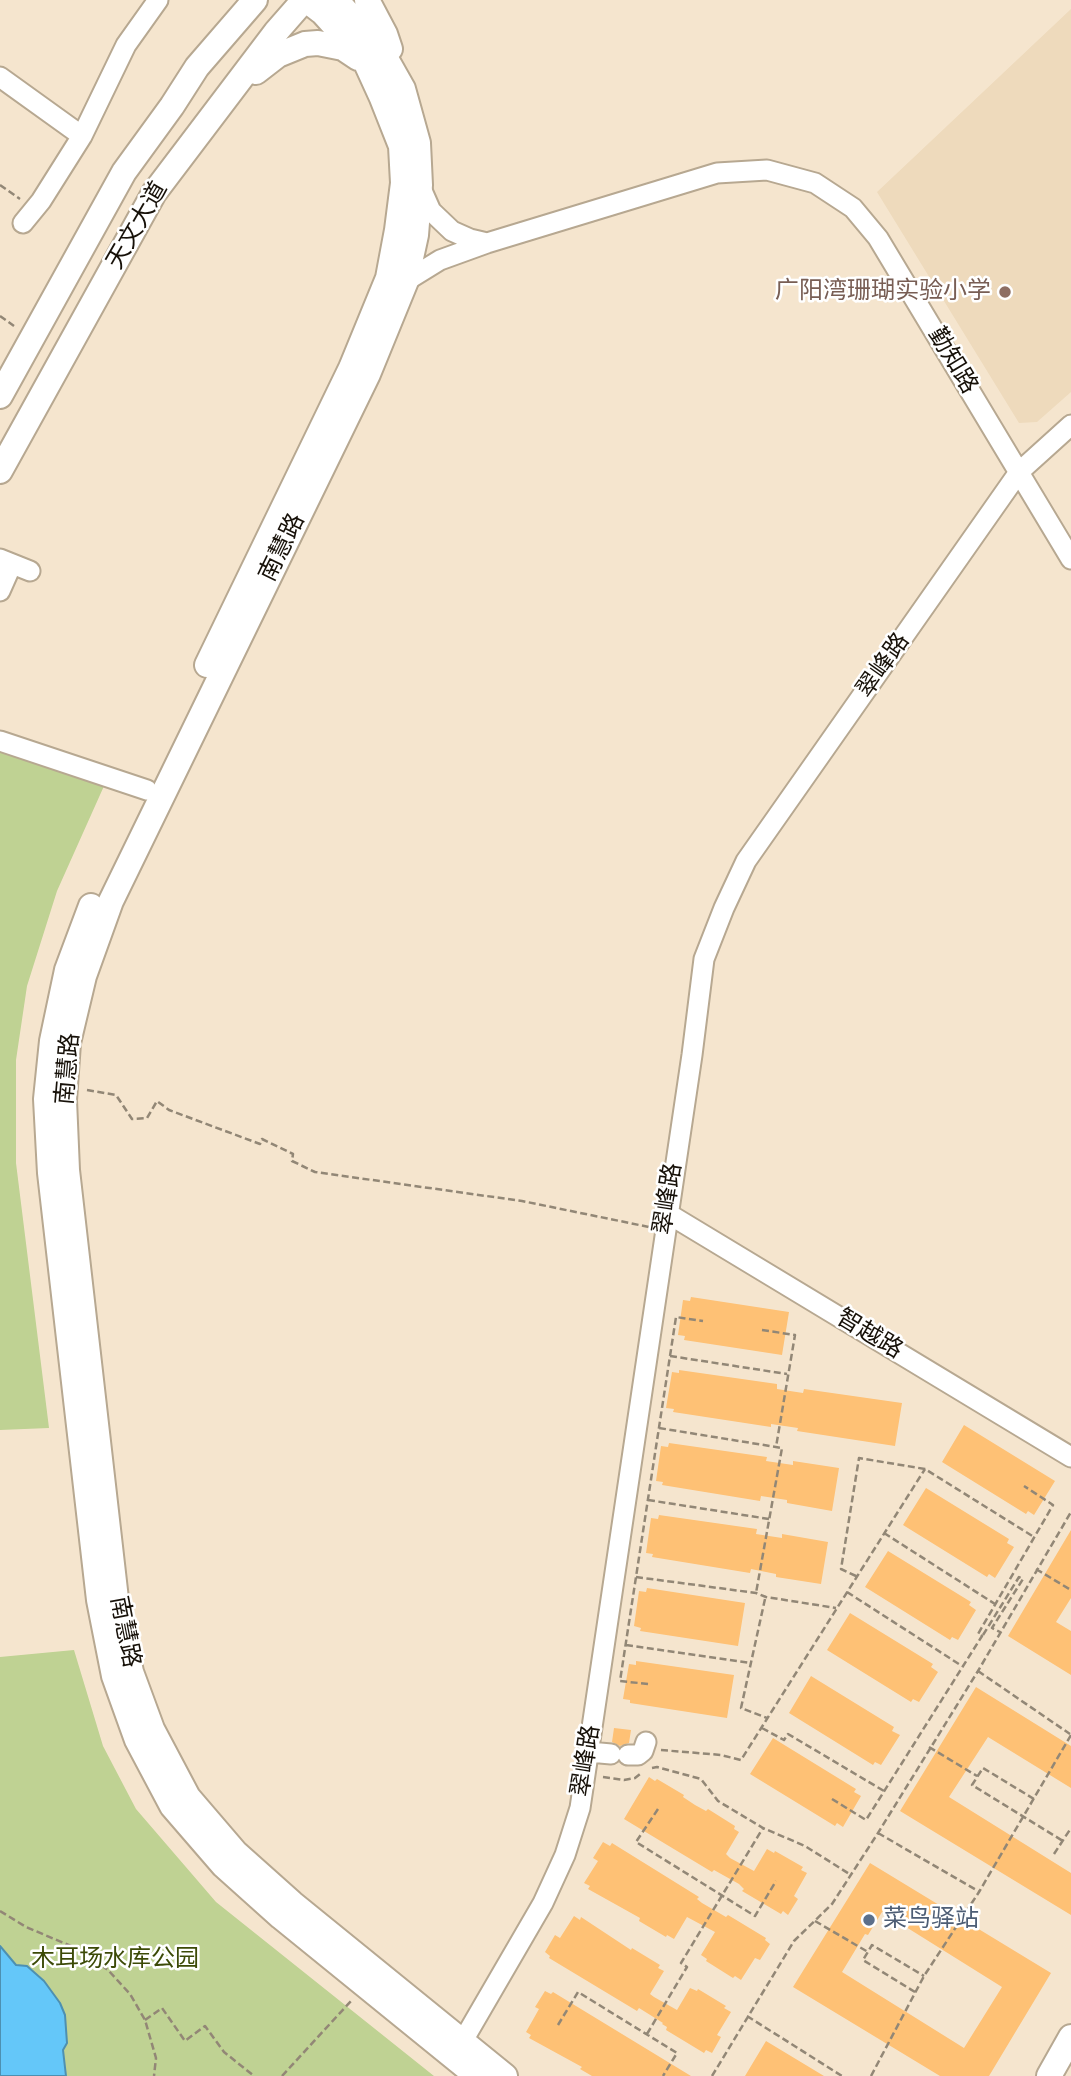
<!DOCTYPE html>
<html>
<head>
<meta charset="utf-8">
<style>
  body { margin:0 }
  canvas { display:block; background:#f5e5ce }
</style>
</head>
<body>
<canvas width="1071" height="2076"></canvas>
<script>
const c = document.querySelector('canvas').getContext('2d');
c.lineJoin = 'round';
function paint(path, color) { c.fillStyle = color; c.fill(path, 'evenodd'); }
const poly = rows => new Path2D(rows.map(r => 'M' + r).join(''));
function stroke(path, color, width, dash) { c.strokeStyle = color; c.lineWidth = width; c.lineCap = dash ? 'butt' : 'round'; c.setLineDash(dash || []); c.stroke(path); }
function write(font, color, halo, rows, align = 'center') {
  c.font = font + ' Roboto,"Noto Sans SC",sans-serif'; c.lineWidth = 5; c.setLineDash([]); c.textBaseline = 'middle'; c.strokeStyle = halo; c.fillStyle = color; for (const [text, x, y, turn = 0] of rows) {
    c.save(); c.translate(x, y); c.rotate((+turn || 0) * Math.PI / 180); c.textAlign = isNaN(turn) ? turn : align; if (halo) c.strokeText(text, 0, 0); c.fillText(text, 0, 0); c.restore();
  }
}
paint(poly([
  [1071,9,1071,392,1037,422,1019,423,877,192]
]), '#eedabc');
paint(poly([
  [0,751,104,786,57,891,27,986,16,1060,16,1163,49,1428,0,1430],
  [74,1650,103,1746,136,1809,216,1902,434,2076,0,2076,0,1657]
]), '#bfd293');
const water = poly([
  [0,1946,16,1965,27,1966,44,1981,60,2003,65,2015,67,2043,63,2050,66,2076,0,2076,0,1946]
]);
paint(water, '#64c7f9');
stroke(water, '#4d90b1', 2);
paint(poly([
  [691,1297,789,1312,782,1355,684,1340,685,1336,678,1335,683,1300,690,1301],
  [679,1370,777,1384,777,1389,803,1393,804,1389,902,1403,895,1446,797,1431,798,1428,771,1424,771,1427,673,1412,674,1409,666,1408,672,1372,679,1373],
  [964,1425,1055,1481,1034,1515,1028,1511,1026,1514,942,1462],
  [669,1443,767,1457,766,1461,793,1465,793,1461,839,1468,832,1511,787,1503,787,1500,761,1496,760,1501,662,1485,663,1482,656,1481,661,1446,668,1447],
  [926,1488,1009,1539,1007,1543,1014,1547,995,1578,989,1574,987,1577,903,1525],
  [659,1515,757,1529,756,1534,782,1538,782,1534,828,1542,821,1584,776,1577,776,1574,751,1569,750,1573,652,1557,653,1554,646,1553,651,1518,658,1519],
  [1071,1530,1071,1598,1056,1622,1071,1631,1071,1675,1008,1636],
  [888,1551,971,1602,969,1605,976,1610,958,1640,952,1637,950,1640,865,1587],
  [647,1588,745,1603,738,1646,640,1631,641,1628,634,1626,639,1591,646,1592],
  [850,1613,933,1664,931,1667,938,1672,919,1702,913,1699,911,1702,827,1650],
  [636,1661,734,1675,727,1718,630,1703,630,1700,623,1699,629,1664,636,1665],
  [811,1676,894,1727,892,1731,900,1735,881,1765,875,1762,873,1765,789,1713],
  [976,1687,1071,1746,1071,1788,988,1737,949,1797,1071,1873,1071,1915,900,1811],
  [614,1728,631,1730,629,1743,620,1746,612,1742],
  [773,1738,856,1789,854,1792,861,1796,843,1827,837,1823,835,1826,750,1774],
  [649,1777,655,1781,657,1779,684,1795,683,1797,695,1805,706,1811,708,1809,735,1826,734,1829,739,1832,726,1854,730,1858,754,1871,767,1849,774,1853,775,1851,803,1867,801,1870,807,1873,794,1896,798,1899,788,1915,783,1911,781,1914,742,1891,744,1889,739,1884,714,1870,712,1872,624,1819],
  [603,1842,610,1846,612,1843,699,1897,697,1899,702,1903,726,1917,728,1915,766,1938,765,1940,770,1944,760,1960,755,1958,741,1980,735,1976,733,1978,706,1961,707,1959,701,1955,715,1932,687,1917,674,1939,667,1935,666,1937,639,1921,640,1918,588,1889,590,1886,584,1883,598,1861,593,1858],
  [870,1863,1051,1973,989,2076,940,2076,793,1987],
  [882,1912,1002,1987,964,2048,842,1972,865,1934,868,1935],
  [574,1916,580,1920,581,1917,631,1950,632,1948,660,1965,658,1968,664,1971,650,1994,654,1997,677,2010,690,1988,697,1991,698,1989,726,2006,724,2008,731,2012,717,2035,721,2037,712,2053,706,2050,704,2053,666,2030,667,2027,662,2024,663,2023,639,2008,637,2011,549,1958,550,1956,545,1952,555,1935,560,1938],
  [545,1991,551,1994,553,1992,691,2076,592,2076,580,2069,582,2067,529,2038,531,2035,526,2032,539,2009,535,2007],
  [766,2041,824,2076,745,2076]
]), '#fec175');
const minor = poly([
  [0,77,82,136],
  [420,186,431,211,452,231,470,239,487,243],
  [23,223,41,201,82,136,126,45,158,0],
  [406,281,440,260,487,243,717,173,767,170,815,183,853,208,878,238,1071,559],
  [0,559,30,571],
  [0,591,12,564],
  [0,741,147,790],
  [667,1213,1071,1457],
  [589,1752,611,1754],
  [628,1755,638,1755,643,1751,646,1742],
  [457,2051,543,1903,565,1855,580,1808,692,1055,704,959,724,908,746,861,1019,472,1071,425]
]);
const major = poly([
  [336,0,381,50,403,89,418,143,420,185,416,235,406,281,368,374,111,901,84,976,68,1043,64,1100,67,1170,116,1599,131,1672,152,1729,188,1797,236,1853,292,1903,505,2076],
  [367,0,385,34,390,49],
  [256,72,278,55,305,44,318,43,343,48,358,58],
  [0,396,124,172,172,106,197,67,255,0],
  [0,471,154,193,276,32,304,0],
  [207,665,351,368,388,278,397,230,403,183,401,146,382,98,366,63,351,44,323,13,306,0],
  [91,906,67,970,52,1041,46,1099,50,1173,99,1600,114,1676,137,1740,172,1806,223,1865,281,1917,477,2076],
  [1049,2076,1071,2037]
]);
stroke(minor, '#b7a891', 23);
stroke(major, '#b7a891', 28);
stroke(poly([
  [0,185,20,199],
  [0,316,14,326],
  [87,1090,116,1095,132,1119,147,1118,157,1101,169,1110,260,1144,262,1139,293,1154,292,1161,315,1172,522,1201,649,1227],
  [762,1330,795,1335,776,1447],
  [670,1356,787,1374],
  [659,1428,782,1448,756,1593],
  [648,1500,769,1519],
  [884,1533,995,1604],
  [1036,1569,1071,1590],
  [856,1576,841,1569,859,1458,925,1469,1034,1537],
  [636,1577,756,1593,766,1597,836,1608],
  [847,1592,962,1666],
  [765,1599,741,1708,767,1718],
  [983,1635,1019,1577,1023,1579,992,1628,1000,1632],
  [626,1645,750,1663],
  [978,1671,1070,1734],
  [648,1684,620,1681,676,1317,703,1321],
  [762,1728,784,1740,788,1734,884,1791],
  [929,1747,977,1776],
  [661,1750,721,1755,741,1760,925,1469],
  [652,1768,657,1767,701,1779,718,1801,763,1828,805,1846,851,1875],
  [603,1777,624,1780,635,1778,640,1774],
  [832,1799,866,1820,982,1636,978,1634,1053,1505,1024,1486],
  [1034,1799,983,1768,972,1785,1063,1841],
  [658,1809,636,1842,755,1916,776,1881],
  [878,1833,978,1891],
  [1054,1854,1071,1828],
  [0,1911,26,1927,78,1949,108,1970,130,1994,145,2020,156,2058,154,2076],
  [815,1921,868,1952],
  [915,1992,863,1960,872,1945,924,1976],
  [747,2016,842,2076],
  [145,2020,162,2008,185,2041,205,2026,224,2052,254,2076],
  [558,2025,578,1992,677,2053,663,2076],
  [647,2034,687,1967,681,1963,763,1828],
  [282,2076,351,2001],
  [712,2076,794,1941,832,1904,878,1833,978,1671,1071,1512],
  [871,2076,924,1976,979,1892,1071,1735]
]), '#928776', 2.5, [7, 3.5]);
stroke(minor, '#fff', 19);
stroke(major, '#fff', 24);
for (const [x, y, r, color] of [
  [1005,292,7,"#8d6e63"],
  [869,1920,7,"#5c6f8a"]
]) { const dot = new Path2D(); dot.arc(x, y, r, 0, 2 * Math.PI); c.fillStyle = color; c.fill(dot); stroke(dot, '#fff', 2.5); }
write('24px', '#171109', '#fff', [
  ["天文大道",138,226,-60],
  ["勤知路",952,361,59],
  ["南慧路",283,548,-64],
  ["翠峰路",884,666,-55],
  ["南慧路",69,1069,-85],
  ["翠峰路",669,1199,-81],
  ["智越路",869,1335,31],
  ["南慧路",124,1632,79],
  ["翠峰路",587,1761,-81]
]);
write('24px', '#785e54', '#fff', [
  ["广阳湾珊瑚实验小学",991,292]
], 'right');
write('24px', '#4e5e75', '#fff', [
  ["菜鸟驿站",883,1920]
], 'left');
write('24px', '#3c4a07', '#fff', [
  ["木耳场水库公园",115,1960]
]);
</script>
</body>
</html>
